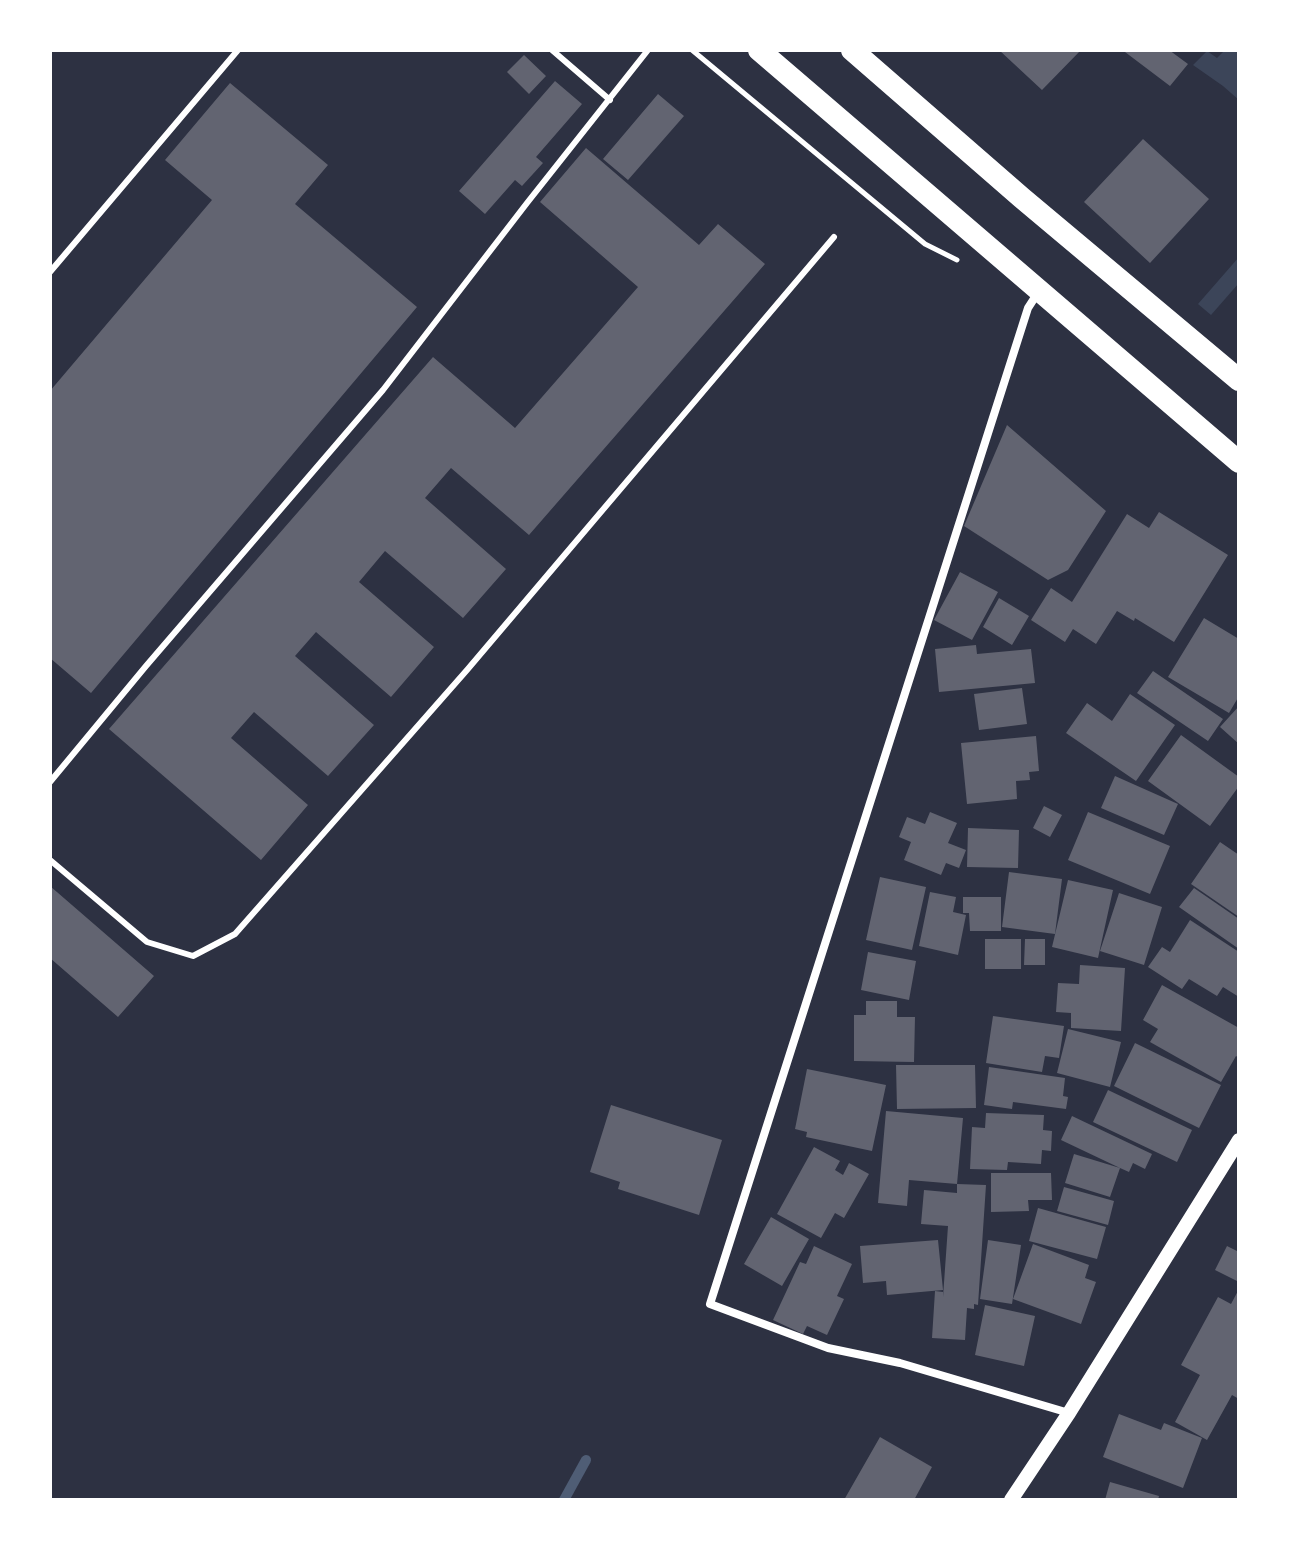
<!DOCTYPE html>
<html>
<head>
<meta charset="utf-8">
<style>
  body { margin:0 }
  #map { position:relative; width:1289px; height:1550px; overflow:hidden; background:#2d3142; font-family:"Golos Text",sans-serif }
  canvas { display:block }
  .frame { position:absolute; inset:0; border:52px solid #fff; pointer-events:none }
</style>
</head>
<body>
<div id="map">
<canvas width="1289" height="1550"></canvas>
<div class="frame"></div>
</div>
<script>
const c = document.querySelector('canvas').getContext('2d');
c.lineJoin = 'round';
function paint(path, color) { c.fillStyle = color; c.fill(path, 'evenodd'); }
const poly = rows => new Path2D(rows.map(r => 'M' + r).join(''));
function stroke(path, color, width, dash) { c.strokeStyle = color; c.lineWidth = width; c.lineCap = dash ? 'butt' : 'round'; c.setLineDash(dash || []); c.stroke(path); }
paint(poly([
  [1225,50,1239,50,1239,100,1223,86,1193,65,1207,51,1217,58],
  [1239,257,1239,283,1211,315,1198,304]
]), '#3c4559');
stroke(poly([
  [564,1500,586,1460]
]), '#4f5d75', 10);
paint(poly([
  [999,50,1081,50,1042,90],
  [1126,50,1169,50,1188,64,1170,86,1125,52],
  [524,55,546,76,529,94,507,72],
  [555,81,582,104,536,157,543,163,522,186,515,180,485,214,459,191],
  [230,83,328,165,295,204,417,307,91,693,50,658,50,391,212,200,165,160],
  [658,94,684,116,628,180,603,159],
  [1143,139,1209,199,1150,263,1084,202],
  [586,148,699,245,718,224,765,264,529,535,451,468,425,498,506,569,463,618,385,551,359,582,434,647,391,697,316,632,295,656,374,725,328,776,254,712,231,738,308,805,261,860,109,729,433,357,515,428,638,287,540,202],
  [1007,425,1106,511,1068,570,1048,580,964,526],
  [1159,512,1228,555,1174,642,1135,618,1134,621,1117,611,1096,644,1073,629,1065,642,1031,620,1051,588,1072,602,1127,514,1149,528],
  [960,572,998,592,972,640,934,620],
  [999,598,1029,616,1012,645,983,627],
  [1204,618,1239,639,1239,696,1229,713,1168,677],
  [976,645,977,654,1031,649,1035,683,939,692,935,649],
  [1153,671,1223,719,1208,741,1137,693],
  [1022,688,1027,724,979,730,974,694],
  [1130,694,1175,725,1136,781,1066,733,1087,703,1112,721],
  [1239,706,1239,744,1220,727],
  [1181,735,1239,777,1239,786,1210,826,1148,781],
  [1036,736,1039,771,1029,772,1030,780,1016,781,1017,799,967,804,961,743],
  [1115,776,1178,804,1164,835,1101,808],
  [1044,806,1062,815,1050,837,1033,828],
  [930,812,957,823,948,843,966,850,959,868,946,863,941,875,904,860,911,842,899,837,907,817,925,824],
  [1088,812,1170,846,1150,894,1068,860],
  [968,828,1019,830,1018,868,967,867],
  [1220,842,1239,855,1239,917,1191,884],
  [1009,872,1062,879,1055,934,1002,927],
  [880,877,926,887,912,950,866,940],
  [1068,880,1113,890,1098,958,1052,947],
  [50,886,154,976,118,1017,50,958],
  [1194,888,1239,919,1239,949,1179,907],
  [930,892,956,897,953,912,966,915,958,955,919,946],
  [1119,893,1162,907,1144,965,1100,951],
  [963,897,1001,897,1001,931,970,931,969,913,963,913],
  [1190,920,1239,952,1239,997,1223,987,1217,996,1189,979,1182,989,1148,967,1162,947,1170,952],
  [985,939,1021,939,1021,969,985,969],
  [1025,939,1045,939,1045,965,1024,965],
  [868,952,916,961,909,1000,861,990],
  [1080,965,1125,968,1121,1031,1071,1028,1071,1013,1056,1012,1058,983,1079,984],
  [1162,985,1239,1028,1239,1058,1236,1056,1221,1082,1150,1042,1158,1029,1143,1020],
  [866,1001,897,1001,897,1017,915,1017,914,1062,854,1061,854,1015,866,1015],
  [993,1016,1064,1026,1059,1058,1045,1056,1042,1072,986,1063],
  [1068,1029,1121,1042,1110,1087,1057,1073],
  [1135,1043,1221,1085,1199,1128,1114,1086],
  [896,1065,975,1065,976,1108,897,1109],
  [989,1067,1065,1078,1063,1096,1068,1097,1066,1109,1013,1102,1012,1109,984,1105],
  [807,1069,886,1085,872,1151,806,1137,807,1132,795,1129],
  [1108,1090,1192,1130,1177,1162,1093,1122],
  [611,1105,722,1140,699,1215,618,1189,620,1182,590,1172],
  [886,1111,963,1118,957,1184,909,1180,907,1206,878,1203],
  [986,1113,1044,1115,1043,1130,1052,1131,1051,1151,1042,1150,1041,1164,1008,1162,1007,1170,970,1169,972,1127,985,1128],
  [1072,1116,1152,1154,1145,1169,1133,1163,1129,1172,1120,1168,1110,1197,1065,1183,1074,1154,1120,1168,1061,1140],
  [814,1147,840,1161,835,1170,843,1175,849,1163,869,1174,844,1218,835,1213,821,1238,777,1214],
  [991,1173,1051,1173,1052,1200,1028,1200,1029,1211,991,1212],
  [957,1184,986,1185,978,1305,974,1304,974,1309,967,1308,965,1340,932,1338,935,1291,943,1292,943,1297,948,1226,921,1224,924,1190,957,1193],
  [1064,1187,1114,1201,1108,1225,1057,1211],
  [1038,1208,1106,1227,1097,1259,1029,1241],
  [771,1217,809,1239,782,1286,744,1264],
  [938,1240,943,1290,887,1295,886,1281,863,1283,860,1246],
  [988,1240,1021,1245,1012,1304,980,1299],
  [1033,1244,1089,1265,1085,1278,1096,1282,1081,1324,1013,1299],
  [814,1246,852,1264,837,1296,844,1299,827,1335,807,1326,803,1334,773,1320,800,1262,806,1264],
  [1227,1246,1239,1252,1239,1282,1215,1270],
  [1239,1289,1239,1399,1232,1395,1207,1440,1175,1422,1200,1375,1181,1365,1218,1297,1231,1304],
  [985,1305,1035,1316,1024,1366,975,1355],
  [1119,1414,1161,1430,1164,1423,1202,1438,1183,1488,1103,1457],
  [880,1437,932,1467,914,1500,844,1500],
  [1110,1482,1159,1496,1158,1500,1105,1500]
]), '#626471');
stroke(poly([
  [692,50,925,244,957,260]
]), '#fff', 5);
stroke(poly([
  [552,50,610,100],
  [50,272,238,50],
  [50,782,146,666,383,390,527,203,648,50],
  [50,860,147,942,193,956,235,934,467,670,834,237]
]), '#fff', 6);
stroke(poly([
  [1039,291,1028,308,710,1304,828,1348,900,1363,1069,1413]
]), '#fff', 8);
stroke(poly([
  [1011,1500,1069,1413,1239,1140]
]), '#fff', 14);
stroke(poly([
  [759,50,1239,462],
  [852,50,1022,198,1239,380]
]), '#fff', 22);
</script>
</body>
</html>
